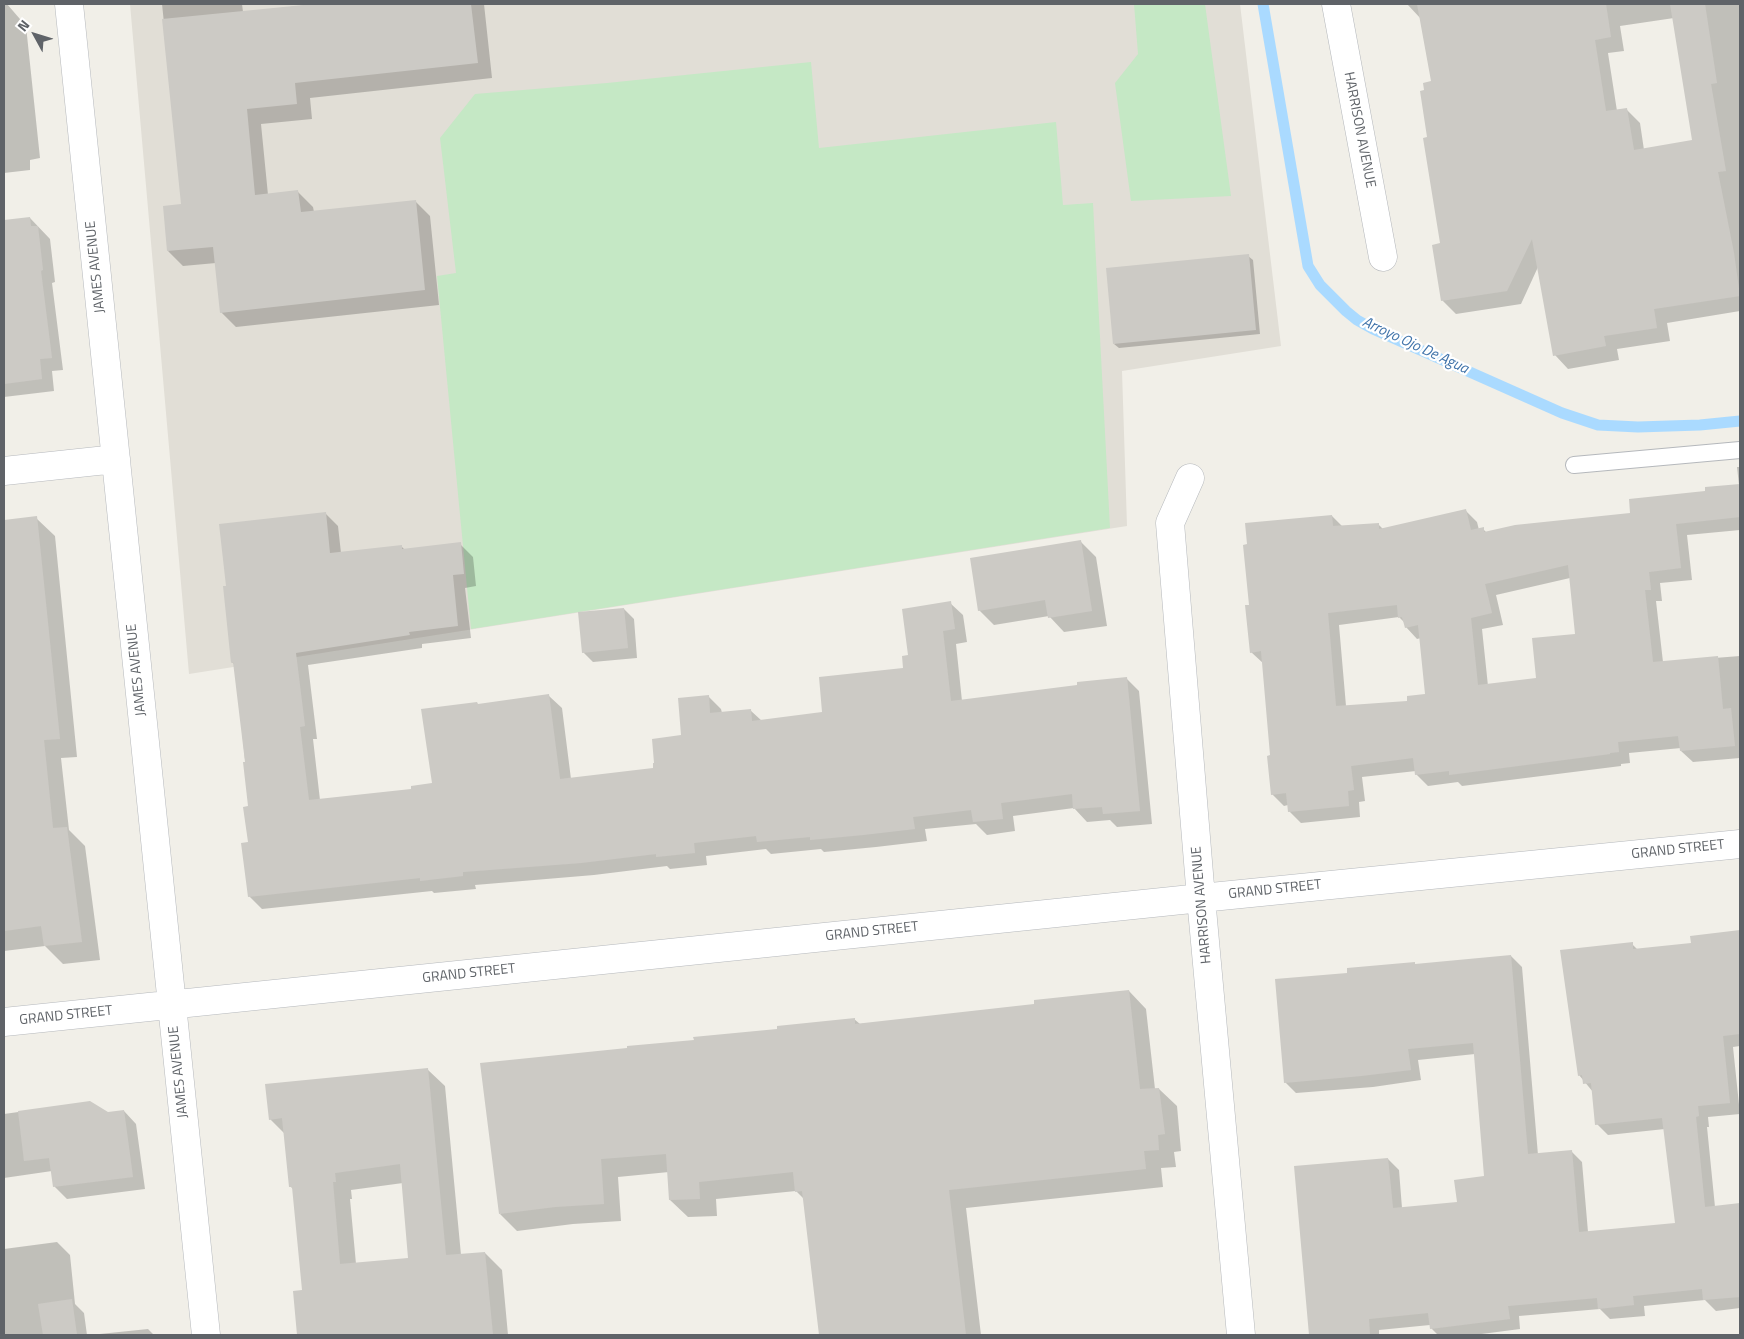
<!DOCTYPE html>
<html>
<head>
<meta charset="utf-8">
<style>
  body { margin:0 }
  #map { position:relative; width:1744px; height:1339px; overflow:hidden; background:#f1efe8; font-family:"Titillium Web",sans-serif }
  canvas { display:block }
  .frame { position:absolute; inset:0; border:5px solid #5f6368; pointer-events:none }
  .north { position:absolute; left:10px; top:10px; width:50px; height:50px; -webkit-text-stroke:4px #fff; paint-order:stroke; rotate:309deg; font-size:14px; font-weight:700; line-height:20px; text-align:center; color:#5f6368 }
  .north::after { content:''; display:block; margin:auto; width:18px; height:22px; background:#5f6368; clip-path:polygon(50% 0,100% 100%,50% 72%,0 100%) }
</style>
</head>
<body>
<div id="map">
<canvas width="1744" height="1339"></canvas>
<div class="frame"></div>
<div class="north">N</div>
</div>
<script>
const c = document.querySelector('canvas').getContext('2d');
c.lineJoin = 'round';
function paint(path, color) { c.fillStyle = color; c.fill(path, 'evenodd'); }
const poly = rows => new Path2D(rows.map(r => 'M' + r).join(''));
function stroke(path, color, width, dash) { c.strokeStyle = color; c.lineWidth = width; c.lineCap = dash ? 'butt' : 'round'; c.setLineDash(dash || []); c.stroke(path); }
function write(font, color, halo, rows, align = 'center') {
  c.font = font + ' "Titillium Web",sans-serif'; c.lineWidth = 4.5; c.setLineDash([]); c.textBaseline = 'middle'; c.strokeStyle = halo; c.fillStyle = color; for (const [text, x, y, turn = 0] of rows) {
    c.save(); c.translate(x, y); c.rotate((+turn || 0) * Math.PI / 180); c.textAlign = isNaN(turn) ? turn : align; if (halo) c.strokeText(text, 0, 0); c.fillText(text, 0, 0); c.restore();
  }
}
paint(poly([
  [130,4,1240,4,1281,346,1122,371,1127,526,189,674]
]), '#e1ded6');
paint(poly([
  [1134,4,1205,4,1231,196,1131,201,1115,83,1138,54],
  [811,62,819,148,1056,122,1063,205,1093,203,1110,528,471,629,437,276,456,273,440,138,475,94,607,83]
]), '#c5e8c5');
paint(poly([
  [4,4,7,4,26,26,40,158,30,160,30,170,4,173],
  [162,4,242,4,243,12,318,4,484,4,492,78,310,98,312,119,261,124,268,195,298,192,313,207,314,212,415,201,430,216,439,305,236,327,221,312,216,263,183,266,168,251,183,205],
  [1407,4,1740,4,1740,311,1667,323,1670,341,1617,349,1619,360,1568,369,1555,355,1538,267,1521,304,1456,314,1442,300,1441,244,1429,138,1426,91,1432,82,1422,20],
  [1674,18,1693,141,1644,150,1640,123,1626,109,1617,111,1608,53,1624,51,1620,26],
  [30,218,50,239,55,282,52,283,63,370,52,371,54,391,4,397,4,221],
  [1248,256,1253,260,1260,334,1119,348,1114,344],
  [1737,467,1740,467,1740,530,1687,535,1692,580,1660,583,1662,601,1656,601,1663,662,1740,656,1740,758,1693,762,1681,751,1681,748,1629,753,1630,763,1621,764,1621,766,1462,786,1458,782,1428,786,1416,774,1416,771,1362,777,1365,801,1359,802,1360,817,1301,823,1289,811,1288,805,1284,806,1272,794,1271,757,1264,664,1251,652,1251,606,1332,516,1343,527,1378,524,1384,530,1466,511,1477,522,1479,530,1483,529,1487,533,1632,514,1706,492,1739,485],
  [1570,578,1576,635,1537,679,1488,686,1482,629,1503,625,1496,595],
  [1399,617,1405,623,1406,627,1417,639,1421,638,1427,695,1409,702,1346,706,1339,625],
  [325,513,338,526,341,553,401,546,405,550,460,544,473,557,476,586,465,588,471,638,422,644,422,648,308,665,317,739,313,739,320,800,413,790,434,785,479,705,549,696,562,708,571,779,655,769,682,736,708,696,721,709,722,713,750,710,762,721,824,713,905,669,910,656,950,603,963,615,967,642,956,644,962,701,1079,686,1126,678,1139,691,1152,824,1117,827,1110,820,1087,822,1074,808,1013,816,1015,831,987,835,976,824,925,829,927,841,876,847,824,852,821,849,771,854,766,849,706,856,707,865,670,869,667,866,594,875,475,885,476,889,434,893,432,891,262,909,249,896,250,807,235,665,232,662,228,587],
  [36,518,55,536,77,757,61,758,69,830,85,846,100,960,63,964,45,946,4,951,4,521],
  [1081,542,1096,557,1107,626,1064,632,1049,616,994,625,979,610],
  [624,609,634,619,637,658,593,662,583,652],
  [1740,931,1740,1046,1733,1047,1740,1114,1708,1117,1709,1127,1707,1127,1715,1207,1740,1204,1740,1308,1716,1311,1705,1300,1644,1306,1645,1316,1610,1319,1600,1309,1519,1316,1520,1329,1474,1335,1438,1335,1431,1328,1430,1325,1379,1330,1379,1335,1310,1335,1295,1167,1388,1159,1399,1170,1402,1208,1458,1203,1486,1177,1475,1054,1418,1060,1421,1080,1373,1087,1296,1093,1285,1082,1349,974,1416,965,1511,956,1522,967,1538,1155,1571,1151,1582,1162,1588,1232,1676,1224,1665,1129,1608,1135,1597,1124,1593,1092,1579,1075,1632,944,1638,950,1692,944,1691,937],
  [1129,991,1146,1009,1155,1089,1159,1089,1177,1106,1181,1151,1174,1152,1176,1167,1161,1168,1163,1187,966,1208,981,1335,820,1335,804,1199,796,1191,716,1199,717,1216,688,1217,670,1200,669,1172,618,1177,621,1221,573,1224,517,1231,500,1214,695,1042,854,1019,860,1024,1036,1006],
  [427,1069,445,1086,461,1255,485,1253,502,1270,508,1335,298,1335,294,1292,303,1291,294,1190,291,1187,285,1134,270,1119],
  [403,1183,410,1259,356,1264,350,1199,352,1199,351,1190],
  [90,1102,108,1114,124,1111,136,1124,145,1189,67,1199,54,1186,52,1171,4,1178,4,1114],
  [57,1242,70,1255,75,1304,84,1313,87,1335,4,1335,4,1249],
  [148,1329,154,1335,90,1335]
]), '#0003');
stroke(poly([
  [1263,4,1308,266,1320,285,1346,311,1357,320,1373,329,1562,413,1598,425,1638,427,1700,425,1740,421]
]), '#aadaff', 11);
paint(poly([
  [314,4,471,4,478,63,295,83,297,104,247,109,255,195,298,190,301,212,416,200,425,290,220,313,213,247,167,251,163,206,181,204,162,19],
  [1417,4,1606,4,1611,37,1595,40,1606,111,1627,108,1634,150,1692,140,1670,4,1705,4,1717,83,1711,84,1726,171,1718,172,1734,253,1740,296,1654,309,1657,328,1604,336,1606,346,1553,356,1532,239,1507,291,1441,301,1432,245,1440,243,1423,138,1427,137,1420,91,1424,90,1423,83,1431,81],
  [30,217,31,226,38,226,43,270,41,271,52,358,40,359,42,379,4,384,4,220],
  [1249,254,1256,330,1113,344,1106,268],
  [1740,484,1740,517,1676,524,1681,568,1649,572,1651,590,1645,590,1653,662,1718,656,1723,709,1731,708,1735,746,1680,751,1678,736,1618,742,1619,752,1610,753,1610,754,1449,775,1449,771,1415,775,1413,758,1351,766,1354,790,1348,791,1349,806,1288,812,1286,793,1271,795,1267,756,1270,755,1261,651,1250,653,1245,605,1249,605,1243,545,1247,544,1245,523,1332,515,1333,526,1379,523,1379,529,1466,509,1471,530,1484,527,1484,532,1515,525,1630,513,1629,499,1705,491,1705,487],
  [1568,565,1575,634,1532,638,1536,678,1478,685,1471,618,1492,613,1485,584],
  [1397,605,1398,618,1402,617,1405,628,1418,625,1425,694,1407,696,1407,701,1336,706,1328,613],
  [326,512,330,553,402,545,402,549,461,542,464,574,453,575,458,626,409,632,410,635,296,653,305,726,300,727,309,800,411,789,411,786,432,783,421,709,477,702,478,704,549,694,560,779,653,768,653,763,654,763,652,739,681,735,678,698,709,695,710,713,751,709,752,721,822,712,819,677,903,668,902,656,908,655,902,609,951,601,955,629,943,631,951,701,1077,685,1077,682,1127,677,1140,811,1103,814,1102,807,1073,809,1072,794,1001,803,1003,819,973,822,971,810,913,817,915,829,863,835,810,840,810,837,757,842,756,836,694,843,695,853,656,857,656,854,581,863,463,872,463,876,420,881,420,878,248,897,241,843,248,842,243,807,248,806,243,762,245,762,233,662,231,663,223,586,226,586,219,524],
  [37,516,60,739,44,740,53,828,67,827,82,942,44,946,41,926,4,931,4,520],
  [1081,540,1092,611,1048,618,1045,600,978,611,970,558],
  [624,608,628,648,582,653,578,612],
  [1740,930,1740,1034,1723,1036,1730,1103,1698,1106,1699,1116,1696,1117,1705,1207,1740,1203,1740,1297,1703,1300,1702,1289,1633,1296,1634,1305,1598,1309,1597,1298,1508,1306,1510,1319,1430,1329,1428,1313,1369,1319,1370,1335,1309,1335,1294,1166,1388,1158,1393,1208,1457,1202,1454,1180,1484,1176,1473,1043,1408,1049,1411,1070,1361,1076,1284,1083,1275,979,1347,973,1347,968,1415,962,1415,964,1511,955,1528,1154,1572,1150,1579,1232,1675,1223,1662,1118,1595,1125,1591,1083,1583,1084,1582,1075,1578,1076,1560,950,1633,942,1633,949,1691,943,1690,936],
  [1129,990,1140,1089,1159,1088,1165,1134,1158,1135,1159,1150,1144,1151,1146,1169,949,1190,966,1335,819,1335,802,1191,795,1192,793,1172,699,1182,700,1199,669,1200,666,1154,601,1159,604,1204,555,1207,499,1214,480,1063,627,1048,627,1046,694,1040,693,1037,777,1029,777,1026,855,1018,855,1024,1034,1004,1034,1000],
  [428,1068,446,1255,485,1252,493,1335,297,1335,293,1291,302,1290,292,1187,289,1187,282,1118,269,1120,265,1084],
  [400,1164,408,1258,340,1264,333,1182,336,1182,335,1173],
  [90,1101,108,1112,124,1110,133,1177,53,1187,49,1158,24,1161,18,1111],
  [72,1299,77,1335,43,1335,38,1304]
]), '#cccac5');
const service = poly([
  [1574,465,1740,450]
]);
const minor = poly([
  [69,4,206,1335],
  [1336,4,1383,257],
  [4,471,116,459],
  [1190,478,1170,523,1201,898,1241,1335],
  [4,1022,1201,898,1740,844]
]);
stroke(service, '#b5b8bc', 18);
stroke(minor, '#b5b8bc', 29);
stroke(service, '#fff', 16);
stroke(minor, '#fff', 28);
write('14px', '#5f6368', '#fff', [
  ["HARRISON AVENUE",1359,130,79],
  ["JAMES AVENUE",96,267,-96],
  ["JAMES AVENUE",137,670,-96],
  ["GRAND STREET",1678,850,-6],
  ["GRAND STREET",1275,890,-6],
  ["HARRISON AVENUE",1202,905,-95],
  ["GRAND STREET",872,932,-6],
  ["GRAND STREET",469,974,-6],
  ["GRAND STREET",66,1016,-6],
  ["JAMES AVENUE",179,1072,-96]
]);
write('italic 15px', '#4174aa', '#fff', [
  ["Arroyo Ojo De Agua",1415,346,25]
]);
</script>
</body>
</html>
